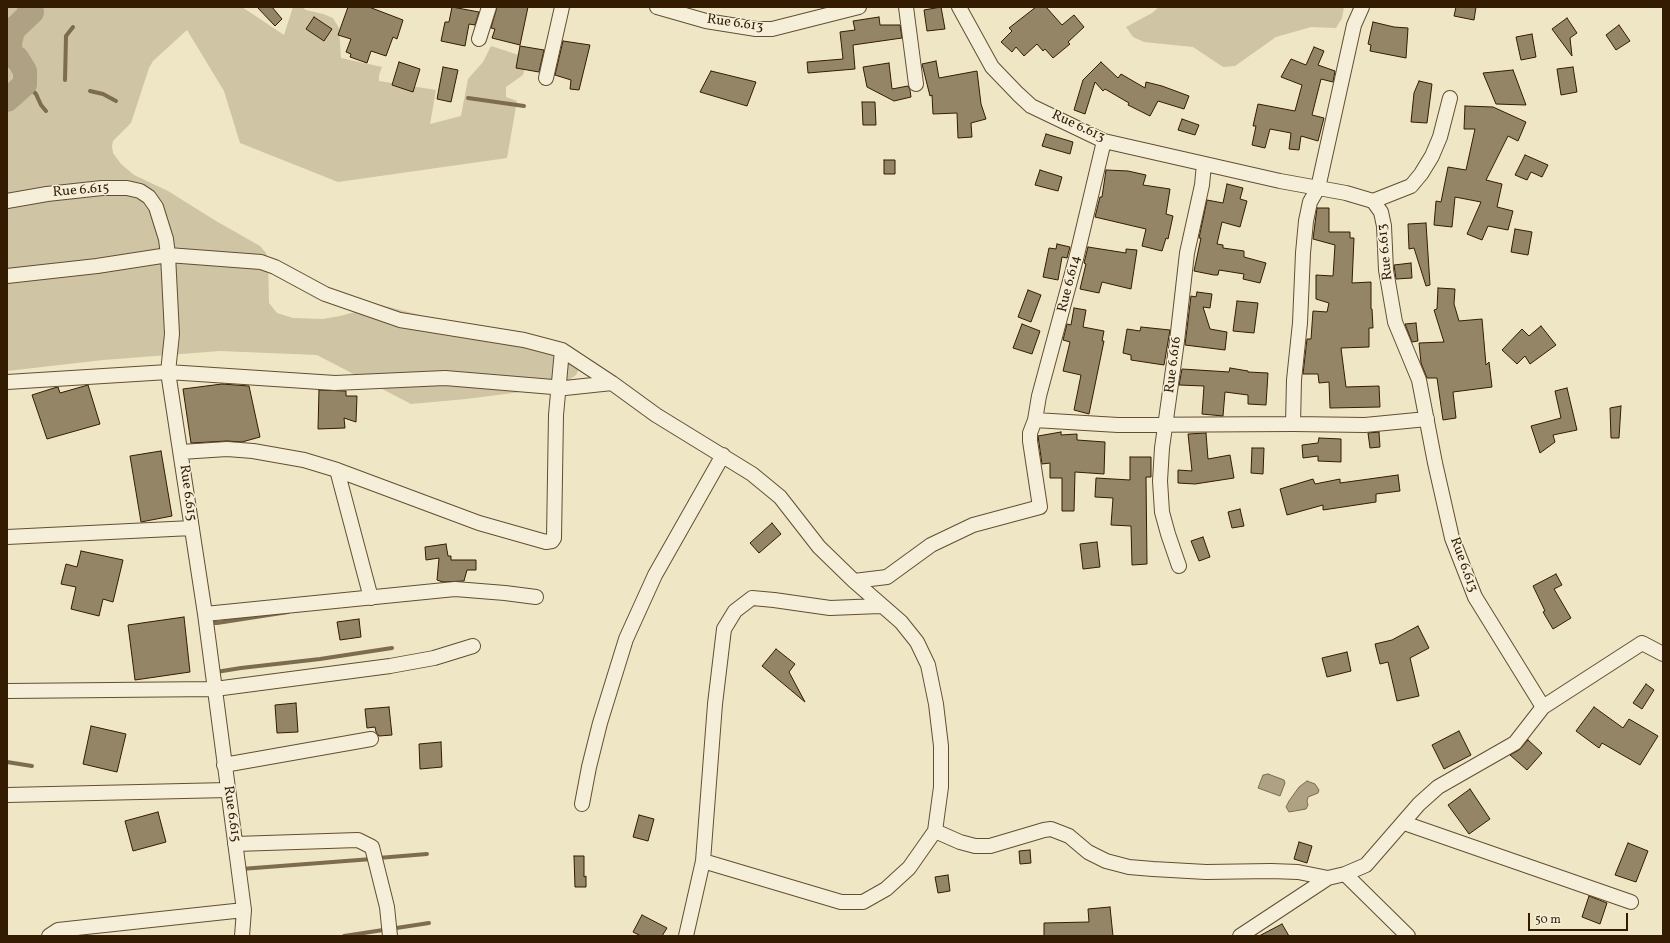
<!DOCTYPE html>
<html>
<head>
<meta charset="utf-8">
<style>
  body { margin:0 }
  #map { position:relative; width:1670px; height:943px; overflow:hidden; background:#efe6c5; font-family:Vollkorn,serif }
  canvas { display:block }
  .frame { position:absolute; inset:0; border:8px solid #331c02; pointer-events:none }
  .scale { position:absolute; left:1528px; top:913px; width:100px; height:18px; box-sizing:border-box; border:2px solid #331c02; border-top:0; padding-left:5px; font-size:12px; line-height:14px; white-space:nowrap; color:#331c02; -webkit-text-stroke:3px #f5efd9; paint-order:stroke }
</style>
</head>
<body>
<div id="map">
<canvas width="1670" height="943"></canvas>
<div class="frame"></div>
<div class="scale">50 m</div>
</div>
<script>
const c = document.querySelector('canvas').getContext('2d');
c.lineJoin = 'round';
function paint(path, color) { c.fillStyle = color; c.fill(path, 'evenodd'); }
const poly = rows => new Path2D(rows.map(r => 'M' + r).join(''));
function stroke(path, color, width, dash) { c.strokeStyle = color; c.lineWidth = width; c.lineCap = dash ? 'butt' : 'round'; c.setLineDash(dash || []); c.stroke(path); }
function write(font, color, halo, rows, align = 'center') {
  c.font = font + ' Vollkorn,serif'; c.lineWidth = 3; c.setLineDash([]); c.textBaseline = 'middle'; c.strokeStyle = halo; c.fillStyle = color; for (const [text, x, y, turn = 0] of rows) {
    c.save(); c.translate(x, y); c.rotate((+turn || 0) * Math.PI / 180); c.textAlign = isNaN(turn) ? turn : align; if (halo) c.strokeText(text, 0, 0); c.fillText(text, 0, 0); c.restore();
  }
}
paint(poly([
  [7,7,242,7,284,35,293,7,302,7,306,10,323,14,333,18,339,28,341,58,382,67,379,75,379,81,436,90,430,124,461,116,468,79,483,62,491,46,528,58,523,75,506,87,506,97,517,101,507,158,338,182,240,143,224,91,187,30,153,61,149,68,131,123,113,141,112,146,113,153,121,164,134,175,168,191,216,221,260,246,266,253,268,260,269,303,277,313,293,318,323,319,340,316,381,305,579,356,579,369,576,375,569,380,521,392,466,399,411,404,317,355,220,351,103,360,7,371],
  [1159,7,1344,7,1342,18,1336,28,1311,27,1276,37,1235,66,1223,67,1193,47,1144,42,1133,37,1126,27,1152,13]
]), '#cfc4a4');
const water = poly([
  [1268,774,1284,780,1285,783,1280,796,1258,788,1263,775,1268,774],
  [1307,781,1315,784,1319,790,1318,793,1308,797,1307,801,1308,805,1306,809,1289,812,1286,807,1289,801,1299,787,1307,781]
]);
paint(water, '#afa183');
stroke(water, '#7d6c4f', 1);
stroke(poly([
  [65,80,66,36,73,27],
  [23,86,32,90,36,94,41,105,46,111],
  [90,91,103,94,116,101],
  [468,98,524,106],
  [209,623,217,623,288,612],
  [216,672,241,668,320,659,392,648],
  [7,762,32,766],
  [378,858,427,854],
  [241,869,372,859],
  [344,936,429,923]
]), '#7d6c4f', 4);
stroke(poly([
  [7,100,25,84,25,71,17,58,11,56,10,43,13,30,32,12,29,7]
]), '#afa183', 24);
const building = poly([
  [257,7,272,7,282,19,275,26,257,7],
  [348,7,369,7,403,20,397,39,393,37,386,56,371,51,367,63,350,57,351,54,346,52,351,39,338,35,348,7],
  [452,7,479,12,475,25,469,24,465,46,441,41,445,22,449,22,452,7],
  [497,7,528,7,520,45,492,38,495,29,491,28,497,7],
  [941,7,945,29,927,31,924,10,941,7],
  [1036,7,1046,7,1062,25,1074,15,1084,27,1068,42,1070,44,1053,58,1045,49,1043,51,1037,44,1024,56,1016,47,1012,52,1001,42,1012,31,1009,28,1036,7],
  [1456,7,1476,7,1474,20,1454,16,1456,7],
  [314,17,332,29,324,41,306,29,314,17],
  [879,17,880,25,900,25,902,38,853,45,855,69,808,73,807,62,843,59,840,32,855,30,853,21,879,17],
  [1567,18,1577,33,1570,38,1572,56,1552,29,1567,18],
  [1373,22,1394,27,1408,28,1406,58,1370,51,1371,45,1368,44,1373,22],
  [1619,25,1630,41,1616,50,1606,35,1619,25],
  [1532,34,1536,57,1521,60,1516,37,1532,34],
  [563,41,590,45,579,90,570,89,571,80,555,75,563,41],
  [520,46,544,50,539,72,516,68,520,46],
  [1314,47,1324,51,1318,65,1335,71,1333,82,1321,79,1312,115,1324,118,1318,141,1301,136,1299,150,1289,149,1291,133,1270,129,1265,148,1252,145,1256,126,1253,126,1258,104,1295,111,1302,85,1281,77,1291,59,1306,65,1314,47],
  [936,61,939,78,977,71,981,104,986,119,971,123,972,137,958,138,957,113,933,114,932,95,930,96,922,64,936,61],
  [399,62,420,69,413,92,392,85,399,62],
  [1101,62,1118,78,1121,74,1145,88,1146,82,1162,86,1189,96,1184,109,1158,101,1150,116,1128,105,1129,103,1105,89,1103,91,1095,82,1085,114,1074,110,1083,80,1101,62],
  [889,63,892,89,908,86,910,90,911,97,894,101,867,87,863,67,889,63],
  [443,67,458,70,451,102,437,99,443,67],
  [1573,67,1577,92,1561,95,1557,69,1573,67],
  [1513,70,1526,105,1496,104,1483,73,1513,70],
  [711,71,756,82,747,106,700,92,711,71],
  [1419,81,1432,84,1427,123,1411,122,1414,93,1419,81],
  [862,102,875,102,876,125,863,125,862,102],
  [1465,106,1493,107,1526,122,1518,141,1508,136,1486,180,1502,184,1497,207,1513,211,1508,230,1488,226,1482,240,1467,234,1481,202,1455,197,1452,227,1434,225,1436,201,1441,202,1448,167,1466,170,1475,129,1464,129,1465,106],
  [1182,119,1199,125,1195,135,1178,130,1182,119],
  [1046,134,1073,142,1070,154,1042,146,1046,134],
  [1525,155,1548,165,1542,177,1531,172,1527,180,1515,175,1525,155],
  [884,160,895,160,895,174,884,174,884,160],
  [1040,170,1062,177,1058,191,1035,185,1040,170],
  [1106,170,1128,171,1146,175,1143,185,1170,189,1166,214,1173,216,1168,239,1166,238,1162,251,1142,246,1146,229,1095,217,1100,197,1102,197,1106,170],
  [1227,184,1243,188,1240,199,1247,201,1240,227,1222,222,1217,244,1223,245,1223,248,1244,251,1244,257,1266,263,1260,283,1243,279,1244,274,1219,270,1218,275,1214,275,1194,271,1201,238,1199,238,1207,200,1223,203,1227,184],
  [1317,208,1329,208,1329,232,1350,232,1350,238,1354,238,1352,283,1371,282,1371,309,1372,309,1373,328,1369,328,1369,347,1341,348,1346,387,1379,386,1380,407,1330,408,1329,382,1319,383,1318,374,1303,374,1307,339,1311,339,1313,311,1327,312,1329,303,1316,299,1316,275,1333,276,1335,245,1313,239,1317,208],
  [1426,223,1430,285,1426,286,1414,248,1409,249,1408,224,1426,223],
  [1515,229,1532,232,1528,255,1511,252,1515,229],
  [1057,244,1070,247,1067,258,1062,257,1058,280,1043,277,1049,248,1056,249,1057,244],
  [1088,247,1126,253,1126,249,1137,250,1131,289,1102,282,1099,293,1080,289,1086,264,1084,263,1088,247],
  [1411,263,1412,278,1396,279,1394,265,1411,263],
  [1438,288,1455,289,1454,304,1459,321,1482,319,1486,365,1489,362,1492,387,1453,392,1456,418,1443,420,1437,378,1427,378,1421,363,1419,343,1444,342,1434,310,1437,309,1438,288],
  [1028,290,1041,295,1031,322,1018,317,1028,290],
  [1197,292,1212,294,1210,308,1203,307,1210,329,1227,332,1225,350,1185,345,1191,296,1196,297,1197,292],
  [1237,301,1258,303,1254,333,1233,331,1237,301],
  [1074,308,1086,310,1083,327,1104,331,1102,341,1104,341,1089,414,1074,410,1081,375,1063,371,1070,342,1063,340,1067,324,1071,325,1074,308],
  [1416,323,1418,341,1412,342,1405,324,1416,323],
  [1022,324,1040,331,1032,354,1013,348,1022,324],
  [1541,326,1556,345,1530,364,1525,356,1517,364,1502,350,1522,329,1529,336,1541,326],
  [1141,327,1170,330,1164,365,1131,360,1131,355,1123,353,1127,329,1140,331,1141,327],
  [1230,368,1248,371,1248,372,1268,373,1266,405,1248,404,1248,395,1225,392,1223,416,1202,414,1204,386,1179,385,1182,369,1229,372,1230,368],
  [222,384,249,386,260,437,242,442,227,441,191,443,183,389,222,384],
  [88,385,100,424,47,439,32,395,54,388,58,387,60,393,88,385],
  [1567,388,1577,430,1553,435,1555,442,1540,453,1531,426,1561,418,1555,391,1567,388],
  [319,390,346,391,346,396,357,396,356,422,344,418,345,428,318,429,319,390],
  [1621,406,1619,438,1611,438,1610,408,1621,406],
  [1061,432,1061,435,1077,434,1077,440,1105,442,1104,474,1075,472,1074,511,1062,511,1062,478,1050,478,1050,463,1042,464,1038,436,1061,432],
  [1379,432,1380,447,1370,448,1368,433,1379,432],
  [1206,433,1208,459,1230,455,1234,478,1195,484,1178,483,1178,470,1192,471,1188,434,1206,433],
  [1319,438,1341,439,1341,462,1318,461,1318,456,1303,458,1302,445,1318,443,1319,438],
  [1252,448,1264,448,1263,474,1251,473,1252,448],
  [161,451,172,516,141,522,130,456,161,451],
  [1130,457,1151,457,1151,477,1146,477,1147,564,1132,565,1131,526,1111,525,1113,498,1095,497,1096,478,1130,480,1130,457],
  [1398,475,1400,491,1376,494,1376,502,1323,510,1323,505,1287,515,1280,489,1313,479,1315,484,1340,479,1340,483,1398,475],
  [1240,509,1244,526,1232,528,1228,512,1240,509],
  [772,523,781,534,759,553,750,543,772,523],
  [1203,537,1210,557,1199,561,1191,541,1203,537],
  [1097,542,1100,567,1083,569,1080,544,1097,542],
  [446,544,448,556,451,556,451,560,476,560,476,570,467,570,464,581,443,582,437,580,439,558,426,560,425,547,446,544],
  [81,551,123,560,113,602,103,599,99,616,71,609,76,587,61,584,66,564,77,567,81,551],
  [1556,574,1562,585,1554,589,1571,618,1553,629,1543,612,1545,611,1533,586,1556,574],
  [184,617,190,672,135,680,128,625,184,617],
  [359,619,361,637,340,640,337,622,359,619],
  [1418,626,1429,648,1410,658,1419,696,1397,701,1388,662,1380,664,1375,644,1392,640,1418,626],
  [776,649,795,664,789,672,805,702,762,666,776,649],
  [1347,652,1351,671,1327,677,1322,658,1347,652],
  [1646,684,1654,690,1642,709,1633,703,1646,684],
  [296,703,298,732,277,733,275,705,296,703],
  [389,707,392,735,379,736,376,732,375,727,367,728,365,709,389,707],
  [1594,707,1623,728,1629,719,1658,736,1640,765,1602,743,1599,748,1576,731,1594,707],
  [91,726,126,734,117,772,83,764,91,726],
  [1459,731,1471,755,1444,769,1432,745,1459,731],
  [1528,740,1542,753,1527,770,1510,755,1519,750,1528,740],
  [441,742,442,767,420,769,419,744,441,742],
  [1470,789,1490,819,1469,834,1448,805,1470,789],
  [158,812,166,842,133,851,125,821,158,812],
  [639,815,654,819,648,841,633,837,639,815],
  [1299,842,1312,846,1307,863,1294,859,1299,842],
  [1628,843,1648,851,1636,882,1615,875,1628,843],
  [1030,850,1031,863,1020,864,1019,851,1030,850],
  [574,856,584,856,584,877,586,876,586,887,575,887,574,856],
  [948,875,950,891,938,893,935,877,948,875],
  [1589,896,1607,903,1600,924,1582,917,1589,896],
  [1110,907,1113,936,1044,936,1044,923,1089,922,1088,909,1110,907],
  [642,915,667,928,662,936,641,936,633,932,642,915],
  [1282,924,1289,936,1259,936,1282,924]
]);
paint(building, '#958567');
stroke(building, '#331c02', 1);
const minor = poly([
  [657,7,706,21,756,29,772,29,859,7],
  [906,7,916,84],
  [959,7,992,67,1018,94,1031,106,1104,141,1280,181,1346,193,1373,201,1381,212,1384,226,1386,270,1395,322,1419,380,1435,463,1452,538,1475,597,1543,707],
  [479,39,489,7],
  [546,78,562,7],
  [1104,141,1077,255,1039,396,1035,420,1118,425,1293,424,1365,425,1427,419],
  [7,201,47,194,102,188,127,188,140,191,149,197,156,207,166,239,168,255,172,334,168,372,205,614,244,910,242,936],
  [1373,201,1411,186,1421,174,1432,156,1440,137,1450,98],
  [7,276,97,266,168,255,261,262,275,267,325,294,400,320,524,340,562,350,612,383,656,415,752,474,780,497,819,547,854,581,901,622,917,642,928,665,936,704,941,746,941,787,935,831,909,868,886,889,863,902,841,902,703,861],
  [7,382,168,372,335,383,445,378,565,388,612,383],
  [1293,424,1294,380,1300,323,1303,253,1306,221,1310,202,1318,188,1354,25,1362,7],
  [181,452,227,449,253,451,304,460,337,470,479,523,546,542,552,541,554,538,556,415,562,350],
  [337,470,371,598],
  [7,537,192,528],
  [1179,566,1168,534,1162,512,1160,481,1162,448,1177,341,1187,253,1202,185,1204,164],
  [854,581,887,577,931,545,973,525,1040,507,1030,441,1030,433,1035,420],
  [205,614,455,589,505,593,536,597],
  [7,691,215,689,390,666,434,658,473,646],
  [224,765,371,739],
  [7,795,228,790],
  [582,804,589,767,600,723,626,639,655,575,723,455],
  [1404,823,1631,902],
  [935,831,960,842,975,846,990,846,1044,830,1051,829,1069,836,1088,852,1106,861,1129,867,1153,869,1206,872,1271,871,1298,872,1328,878,1345,874,1366,865,1419,804,1438,787,1515,743,1543,707,1642,643,1663,654],
  [235,844,358,840,372,847,387,907,390,936],
  [1345,874,1408,936],
  [49,936,58,930,244,910],
  [686,936,703,861,715,704,724,629,735,611,752,598,774,600,830,608,880,606],
  [1240,936,1328,878]
]);
stroke(minor, '#624e33', 16);
stroke(minor, '#f5efd9', 14);
write('14px', '#331c02', '#f5efd9', [
  ["Rue 6.613",735,24,8],
  ["Rue 6.613",1078,127,25],
  ["Rue 6.615",81,191,-5],
  ["Rue 6.613",1386,252,-96],
  ["Rue 6.614",1070,284,-76],
  ["Rue 6.616",1174,365,-83],
  ["Rue 6.615",187,493,82],
  ["Rue 6.613",1463,565,70],
  ["Rue 6.615",231,814,82]
]);
</script>
</body>
</html>
